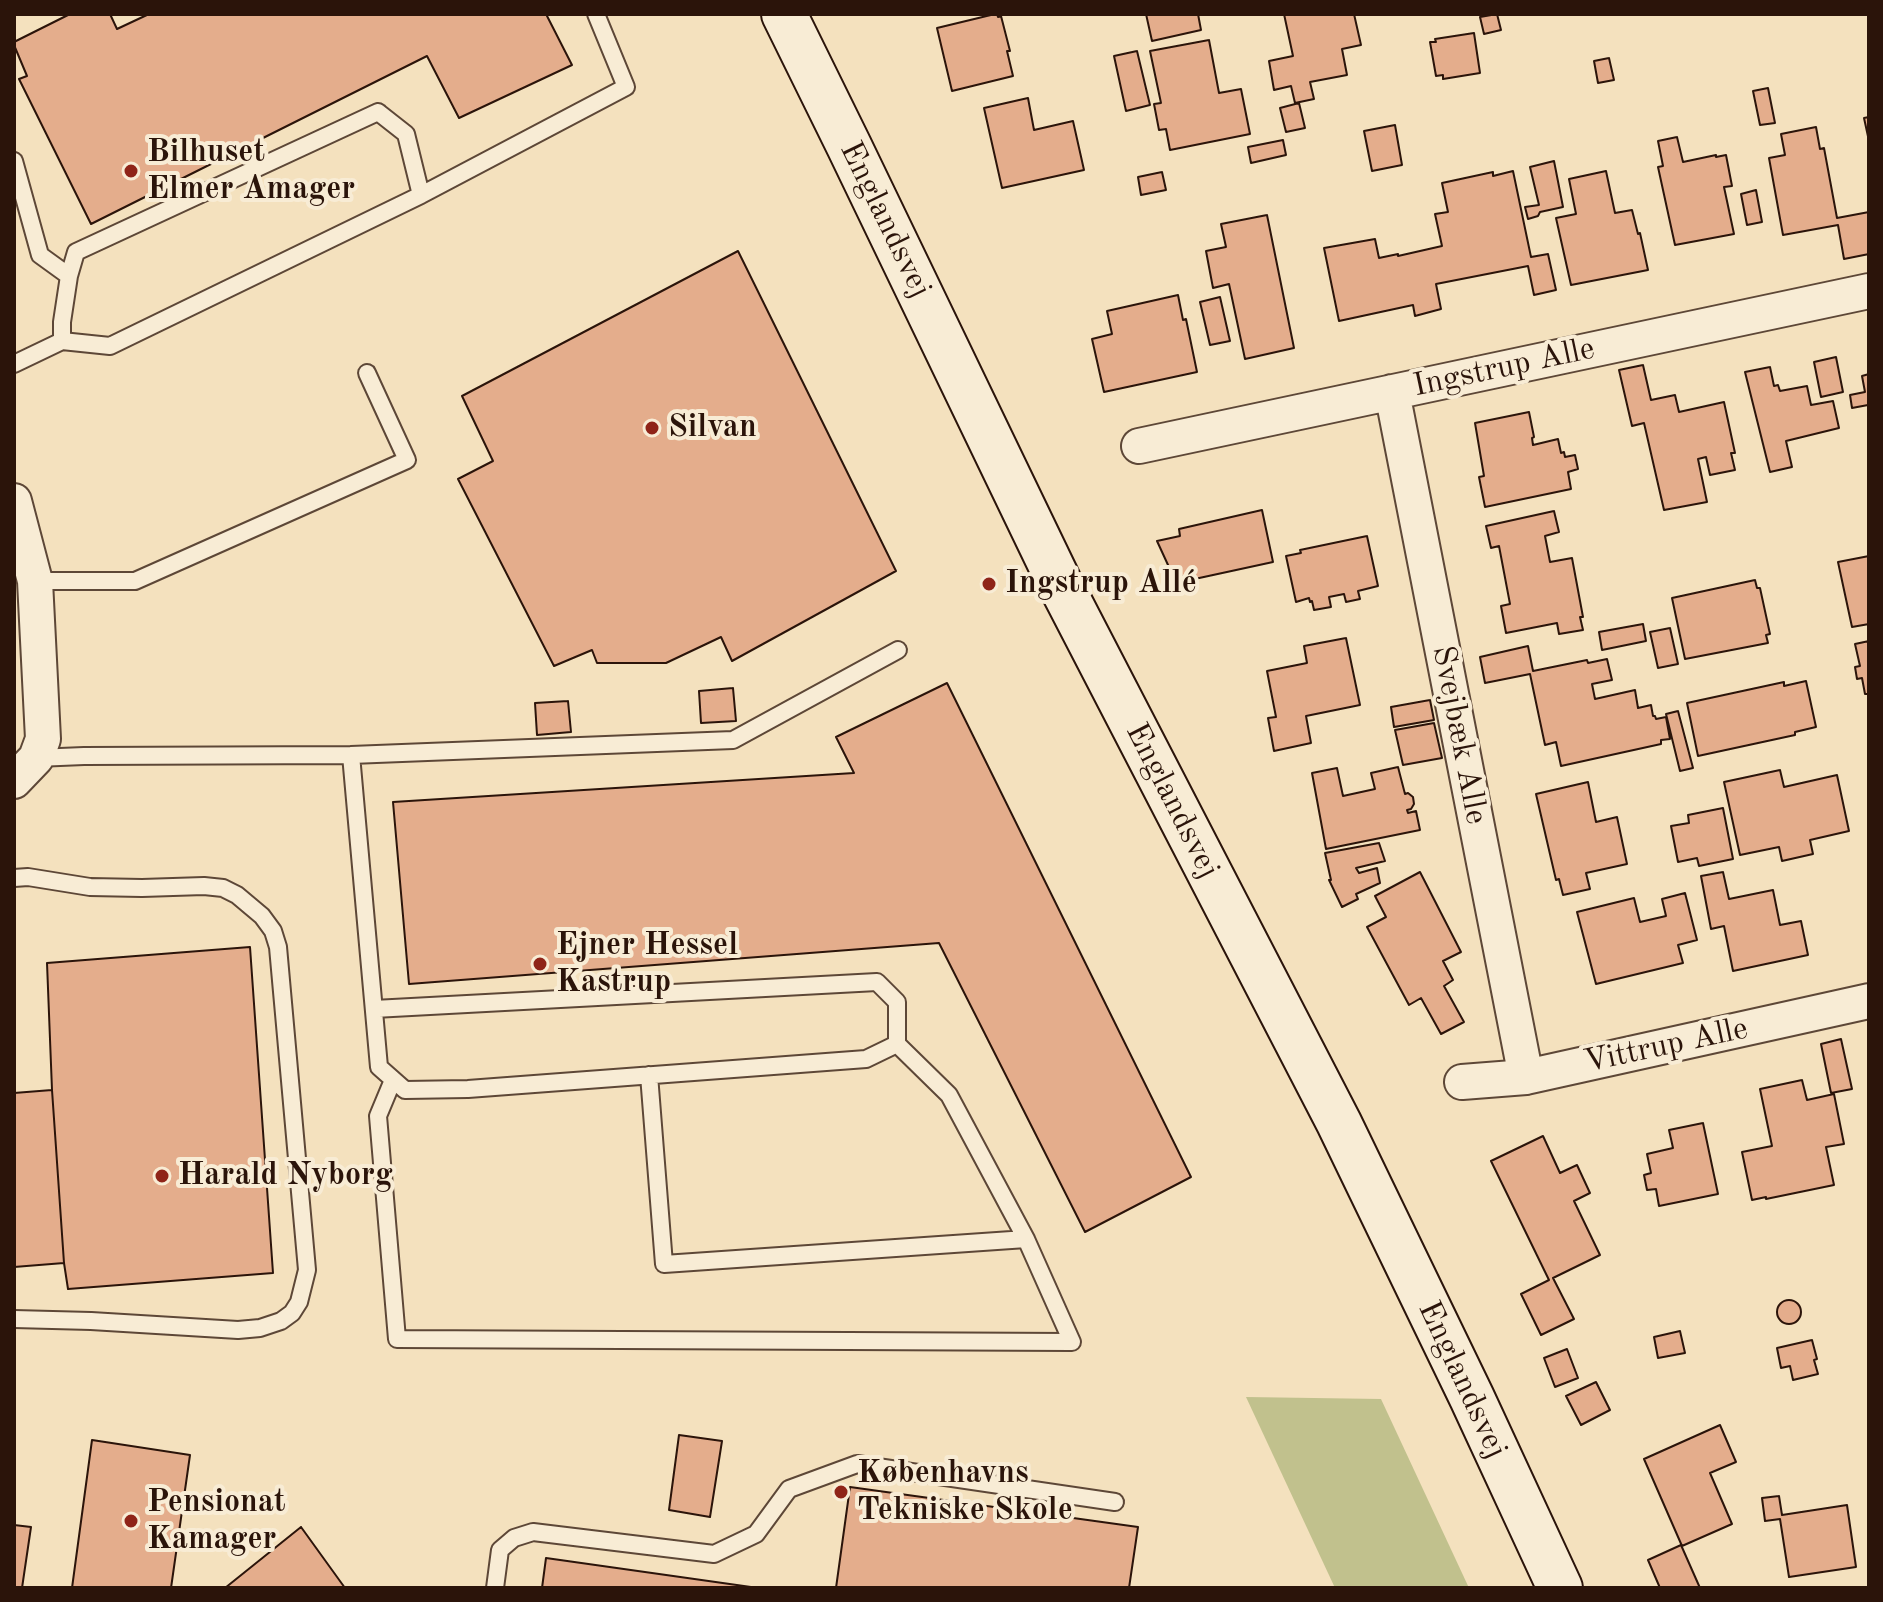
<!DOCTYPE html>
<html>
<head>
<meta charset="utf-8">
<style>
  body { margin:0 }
  #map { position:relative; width:1883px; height:1602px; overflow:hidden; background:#f4e1be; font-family:"Old Standard TT",serif }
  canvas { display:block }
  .frame { position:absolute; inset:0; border:16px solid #2b140a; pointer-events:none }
</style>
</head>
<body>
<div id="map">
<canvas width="1883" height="1602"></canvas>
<div class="frame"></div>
</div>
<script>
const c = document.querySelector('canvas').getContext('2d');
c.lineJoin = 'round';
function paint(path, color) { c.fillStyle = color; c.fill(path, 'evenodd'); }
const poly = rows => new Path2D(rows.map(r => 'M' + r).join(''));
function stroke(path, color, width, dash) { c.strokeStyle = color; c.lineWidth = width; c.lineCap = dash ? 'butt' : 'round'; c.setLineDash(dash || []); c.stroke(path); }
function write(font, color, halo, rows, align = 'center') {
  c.font = font + ' "Old Standard TT",serif'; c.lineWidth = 8; c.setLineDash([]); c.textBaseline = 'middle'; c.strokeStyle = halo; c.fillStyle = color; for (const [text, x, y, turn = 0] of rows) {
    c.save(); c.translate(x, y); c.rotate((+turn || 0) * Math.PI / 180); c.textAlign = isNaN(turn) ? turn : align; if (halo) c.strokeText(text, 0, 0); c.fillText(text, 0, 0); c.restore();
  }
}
paint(poly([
  [1246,1397,1381,1399,1469,1588,1335,1588]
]), '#c1c18d');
const building = poly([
  [70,14,110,14,117,29,149,14,546,14,572,65,459,118,427,56,91,224,19,79,27,76,14,45,14,42,70,14],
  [995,14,997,14,998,17,1001,16,1010,51,1007,51,1013,76,952,91,937,28,995,14],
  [1146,14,1198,14,1201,30,1152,41,1146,14],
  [1284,14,1354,14,1361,45,1342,49,1347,75,1310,82,1314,99,1295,103,1291,86,1274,90,1269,61,1293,56,1284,14],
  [1497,14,1501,30,1484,34,1480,17,1497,14],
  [1474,33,1480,73,1443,79,1443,75,1436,76,1430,42,1436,42,1435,39,1474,33],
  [1209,40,1219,93,1241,89,1250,134,1170,150,1166,129,1159,130,1154,104,1161,103,1150,51,1209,40],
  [1137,51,1150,105,1126,111,1114,56,1137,51],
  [1609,58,1614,80,1598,83,1594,61,1609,58],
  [1768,88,1775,123,1760,125,1753,91,1768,88],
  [1028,98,1034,130,1073,121,1084,170,1002,188,984,108,1028,98],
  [1299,103,1305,128,1286,132,1280,108,1299,103],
  [1869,117,1869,141,1864,118,1869,117],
  [1395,125,1402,165,1372,171,1364,131,1395,125],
  [1816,127,1820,149,1824,148,1837,218,1869,212,1869,254,1844,259,1838,225,1783,235,1769,158,1785,155,1781,134,1816,127],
  [1677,137,1683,162,1716,155,1716,157,1726,155,1732,186,1724,187,1734,234,1675,245,1658,167,1663,166,1658,141,1677,137],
  [1283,140,1286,155,1251,163,1248,147,1283,140],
  [1554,161,1563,207,1540,212,1538,216,1528,219,1525,207,1539,205,1530,167,1554,161],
  [1513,171,1531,257,1548,254,1556,290,1534,295,1528,266,1436,284,1441,309,1415,316,1413,305,1339,321,1324,248,1375,239,1379,258,1398,254,1398,256,1442,246,1435,214,1448,212,1442,183,1493,172,1493,176,1513,171],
  [1606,171,1615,213,1632,210,1638,234,1640,233,1648,270,1571,285,1556,218,1576,214,1569,179,1606,171],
  [1162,172,1166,190,1141,195,1138,177,1162,172],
  [1756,190,1762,222,1747,225,1741,194,1756,190],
  [1267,215,1294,348,1245,359,1229,284,1213,288,1206,251,1226,247,1221,224,1267,215],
  [738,251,896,571,732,661,721,637,666,663,597,663,592,650,554,666,458,479,493,461,462,396,738,251],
  [1178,295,1183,320,1186,319,1197,372,1104,392,1092,339,1112,334,1107,311,1178,295],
  [1220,297,1230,341,1210,345,1200,302,1220,297],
  [1836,357,1843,392,1821,397,1814,362,1836,357],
  [1643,365,1651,400,1675,395,1679,412,1724,402,1735,453,1731,453,1735,470,1710,475,1706,457,1698,459,1707,502,1664,510,1644,423,1632,426,1619,370,1643,365],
  [1770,367,1774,386,1778,385,1780,391,1807,386,1811,405,1833,401,1839,428,1786,441,1792,467,1770,472,1745,372,1770,367],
  [1869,374,1869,412,1868,405,1852,408,1850,395,1865,392,1862,376,1869,374],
  [1529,412,1534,437,1532,438,1533,445,1558,439,1561,453,1564,452,1565,457,1575,455,1578,469,1568,472,1571,489,1485,507,1479,477,1484,476,1475,423,1529,412],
  [1262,510,1273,562,1190,580,1189,575,1174,578,1157,541,1180,536,1179,529,1262,510],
  [1554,511,1559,532,1545,536,1550,562,1572,558,1583,617,1580,617,1583,630,1559,634,1557,623,1506,633,1501,606,1510,604,1499,546,1491,548,1486,526,1554,511],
  [1367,536,1378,586,1358,591,1360,599,1346,602,1344,594,1329,597,1331,607,1314,610,1312,601,1310,602,1309,598,1296,602,1286,556,1301,553,1300,550,1367,536],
  [1869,556,1869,624,1852,627,1838,562,1869,556],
  [1755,580,1757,588,1760,588,1770,634,1766,635,1768,643,1685,659,1672,598,1755,580],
  [1643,624,1646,641,1602,650,1599,632,1643,624],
  [1670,628,1678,664,1658,668,1650,632,1670,628],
  [1346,638,1360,705,1306,716,1311,743,1274,751,1268,718,1276,717,1267,671,1307,663,1304,646,1346,638],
  [1869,641,1869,694,1865,694,1862,678,1857,679,1855,667,1860,666,1855,644,1869,641],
  [1528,646,1533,671,1587,660,1588,663,1607,659,1612,680,1592,684,1595,699,1635,690,1638,708,1651,705,1653,716,1655,716,1656,719,1666,717,1670,739,1661,740,1661,744,1561,766,1556,742,1545,745,1530,674,1485,683,1480,657,1528,646],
  [1806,681,1816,727,1795,732,1795,735,1698,756,1687,703,1784,682,1784,686,1806,681],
  [947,683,1191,1177,1085,1232,939,943,409,984,393,802,854,773,836,737,947,683],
  [733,688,736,721,701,723,699,691,733,688],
  [1430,700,1434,720,1394,727,1391,707,1430,700],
  [568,701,571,732,537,735,535,703,568,701],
  [1678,711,1693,768,1680,771,1666,714,1678,711],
  [1434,723,1442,758,1403,765,1395,730,1434,723],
  [1398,767,1405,794,1408,793,1413,797,1414,804,1411,809,1407,810,1408,813,1416,811,1420,830,1326,849,1312,773,1337,768,1343,796,1375,789,1371,773,1398,767],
  [1780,770,1784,787,1837,775,1849,831,1810,840,1813,854,1782,861,1779,847,1740,855,1724,782,1780,770],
  [1588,782,1596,822,1617,817,1627,864,1586,873,1590,889,1563,895,1559,879,1556,880,1536,794,1588,782],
  [1723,808,1733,859,1699,866,1697,858,1678,862,1671,826,1689,823,1688,815,1723,808],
  [1379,843,1385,861,1356,868,1359,873,1377,868,1380,883,1356,894,1358,899,1342,907,1329,880,1331,880,1325,853,1379,843],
  [1420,872,1461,952,1443,961,1453,980,1444,986,1464,1022,1441,1034,1421,998,1409,1005,1367,927,1386,917,1375,896,1420,872],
  [1723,872,1729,899,1773,890,1780,925,1801,921,1808,955,1733,971,1724,926,1711,929,1701,876,1723,872],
  [1685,893,1697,940,1678,945,1683,963,1596,984,1577,912,1634,898,1640,922,1666,916,1662,899,1685,893],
  [250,947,273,1273,68,1289,64,1263,52,1090,47,963,250,947],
  [1841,1039,1852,1089,1831,1093,1821,1044,1841,1039],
  [1802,1080,1807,1100,1834,1094,1844,1144,1826,1147,1834,1185,1766,1199,1766,1197,1752,1200,1742,1152,1772,1146,1760,1089,1802,1080],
  [52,1090,64,1263,14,1267,14,1093,52,1090],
  [1703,1123,1718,1194,1659,1206,1656,1189,1647,1190,1644,1175,1651,1173,1647,1154,1673,1148,1669,1130,1703,1123],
  [1543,1136,1560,1173,1577,1165,1590,1193,1574,1201,1600,1255,1553,1278,1574,1319,1541,1335,1521,1294,1549,1280,1491,1161,1543,1136],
  '1777 1312a12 12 0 1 1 24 0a12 12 0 1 1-24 0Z',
  [1680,1331,1685,1353,1658,1358,1654,1337,1680,1331],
  [1812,1340,1817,1359,1814,1360,1818,1374,1793,1380,1790,1366,1781,1368,1777,1348,1812,1340],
  [1567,1349,1578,1378,1555,1387,1544,1358,1567,1349],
  [1596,1382,1610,1410,1581,1425,1566,1396,1596,1382],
  [1720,1425,1736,1462,1710,1473,1732,1524,1682,1546,1644,1459,1720,1425],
  [679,1435,722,1441,710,1517,669,1510,679,1435],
  [92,1440,190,1455,171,1588,72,1588,92,1440],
  [850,1487,1138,1527,1129,1588,836,1588,850,1487],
  [1779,1496,1782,1515,1847,1505,1856,1567,1789,1577,1780,1519,1765,1521,1762,1498,1779,1496],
  [14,1525,31,1527,22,1588,14,1588,14,1525],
  [301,1527,345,1588,225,1588,301,1527],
  [1681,1545,1700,1588,1660,1588,1648,1560,1681,1545],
  [546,1558,758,1588,542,1588,546,1558]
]);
paint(building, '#e4ad8c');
stroke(building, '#2b140a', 2);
const service = poly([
  [378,112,406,134,421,195,110,346,62,341,62,322,69,276,76,252,378,112],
  [14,161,40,255,69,276],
  [421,195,626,87,596,14],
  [14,364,62,341],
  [35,581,135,581,407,460,367,373],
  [351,755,733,740,898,650],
  [36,758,84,756,351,755,379,1067,405,1090,468,1089,866,1059,897,1044,897,1002,877,982,374,1009],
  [14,878,28,877,90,887,142,888,204,886,223,888,237,895,262,916,273,931,278,947,307,1270,299,1302,292,1313,281,1321,260,1328,238,1330,91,1321,14,1319],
  [649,1075,664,1264,1026,1239],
  [393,1080,378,1116,397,1339,1072,1342,1026,1239,949,1095,897,1044],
  [495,1588,500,1550,514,1538,533,1532,714,1554,756,1534,789,1489,857,1464,1115,1502]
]);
const minor = poly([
  [1392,392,1526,1077],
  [1139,446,1869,291],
  [14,501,35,581,43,739,36,758,14,781],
  [1462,1082,1526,1077,1869,1001]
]);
const secondary = poly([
  [784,14,849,146,1059,582,1339,1123,1472,1398,1560,1588]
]);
stroke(service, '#5d4737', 20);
stroke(minor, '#5d4737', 38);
stroke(secondary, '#2b140a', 48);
stroke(service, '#f8ecd5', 16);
stroke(minor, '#f8ecd5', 34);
stroke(secondary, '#f8ecd5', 44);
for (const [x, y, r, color] of [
  [131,171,8,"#8f2418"],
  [652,428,8,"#8f2418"],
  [989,584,8,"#8f2418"],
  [540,964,8,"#8f2418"],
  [162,1176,8,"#8f2418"],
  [841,1492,8,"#8f2418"],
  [131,1521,8,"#8f2418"]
]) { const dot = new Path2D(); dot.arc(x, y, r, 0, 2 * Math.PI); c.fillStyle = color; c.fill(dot); stroke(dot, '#f8ecd5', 3); }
write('bold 32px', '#2b140a', '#f8ecd5', [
  ["Bilhuset",147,153],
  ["Elmer Amager",147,190],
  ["Silvan",668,428],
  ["Ingstrup Allé",1005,584],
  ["Ejner Hessel",556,946],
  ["Kastrup",556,983],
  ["Harald Nyborg",178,1176],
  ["Københavns",857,1474],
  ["Tekniske Skole",857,1511],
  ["Pensionat",147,1503],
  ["Kamager",147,1540]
], 'left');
write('32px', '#2b140a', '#f8ecd5', [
  ["Englandsvej",885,220,64],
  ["Ingstrup Alle",1504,368,-12],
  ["Svejbæk Alle",1459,735,79],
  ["Englandsvej",1172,801,63],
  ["Vittrup Alle",1666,1046,-12],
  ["Englandsvej",1462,1380,65]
]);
</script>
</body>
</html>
